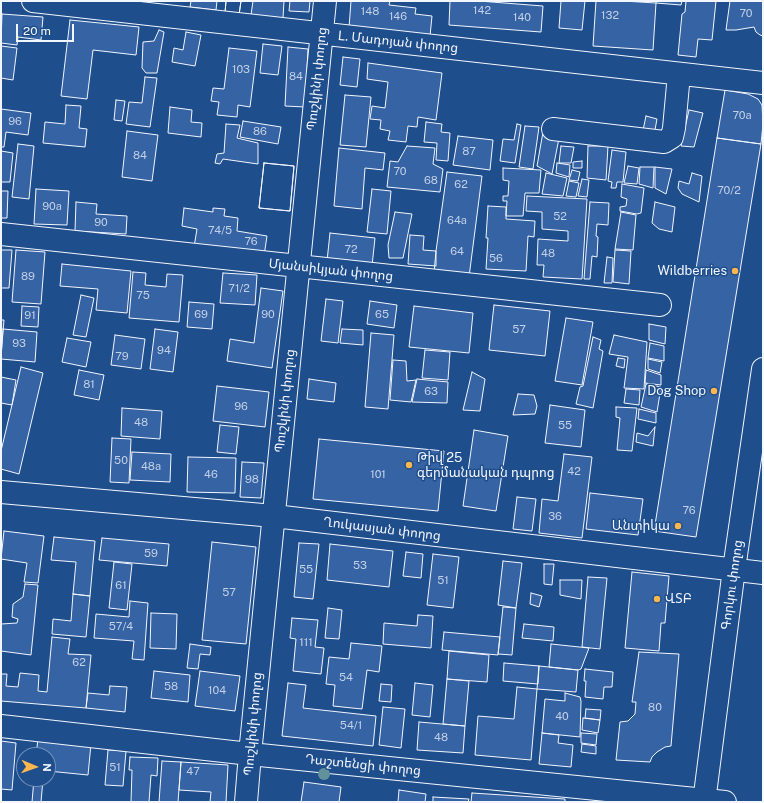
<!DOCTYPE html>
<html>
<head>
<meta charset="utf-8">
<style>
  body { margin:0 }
  #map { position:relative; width:764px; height:803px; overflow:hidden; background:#1f4e8c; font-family:"Public Sans",sans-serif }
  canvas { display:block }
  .frame { position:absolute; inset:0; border:2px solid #f2f6ff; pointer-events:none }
  .north { position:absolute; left:16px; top:747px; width:40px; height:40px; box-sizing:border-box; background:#1f4e8c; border:1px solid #7391ba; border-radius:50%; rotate:92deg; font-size:11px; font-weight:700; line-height:16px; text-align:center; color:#f2f6ff }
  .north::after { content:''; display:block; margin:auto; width:14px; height:18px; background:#ffb74d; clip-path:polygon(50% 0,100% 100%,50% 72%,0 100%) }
  .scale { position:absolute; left:16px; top:24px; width:58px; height:18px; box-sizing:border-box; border:2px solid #f2f6ff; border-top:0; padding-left:5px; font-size:12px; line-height:14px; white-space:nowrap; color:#f2f6ff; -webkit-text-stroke:3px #1f4e8c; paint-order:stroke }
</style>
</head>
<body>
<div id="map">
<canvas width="764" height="803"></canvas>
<div class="frame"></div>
<div class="north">N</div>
<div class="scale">20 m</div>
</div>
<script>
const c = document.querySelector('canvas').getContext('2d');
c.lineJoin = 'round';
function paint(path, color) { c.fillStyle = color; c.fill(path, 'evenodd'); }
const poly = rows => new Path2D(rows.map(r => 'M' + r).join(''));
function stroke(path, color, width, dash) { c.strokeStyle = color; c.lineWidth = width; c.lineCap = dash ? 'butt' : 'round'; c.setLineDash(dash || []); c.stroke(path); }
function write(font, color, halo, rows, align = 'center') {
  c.font = font + ' "Public Sans","Noto Sans Armenian",sans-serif'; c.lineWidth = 3; c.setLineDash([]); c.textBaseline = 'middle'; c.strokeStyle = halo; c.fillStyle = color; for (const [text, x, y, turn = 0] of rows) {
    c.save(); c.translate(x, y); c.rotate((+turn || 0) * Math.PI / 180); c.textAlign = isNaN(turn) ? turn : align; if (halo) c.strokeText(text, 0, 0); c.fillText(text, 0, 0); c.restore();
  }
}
const building = poly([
  [191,1,217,1,216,10,190,7,191,1],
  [226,1,241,1,239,15,225,13,226,1],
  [226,1,241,1,239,15,225,13,226,1],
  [253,1,284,1,283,18,251,15,253,1],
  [290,1,310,1,309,12,289,11,290,1],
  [351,1,390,1,389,5,416,8,415,14,432,16,430,36,349,28,351,1],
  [450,1,479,1,543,6,541,32,449,25,450,1],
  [561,1,585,1,582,30,559,28,561,1],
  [596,1,623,1,656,3,653,50,593,46,596,1],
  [656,1,682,1,681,5,656,3,656,1],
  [686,1,716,1,712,40,698,39,696,57,678,55,682,14,685,12,686,1],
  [730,1,763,1,763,36,760,35,756,32,754,27,736,30,726,30,730,1],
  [2,14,43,17,41,40,18,37,17,45,1,43,2,14],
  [70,20,139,27,136,55,93,50,87,99,61,96,70,20],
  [159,30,164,32,157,73,146,73,142,68,143,42,154,41,159,30],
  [186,32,201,35,195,66,172,62,174,48,183,50,186,32],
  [263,44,282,46,278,75,260,73,263,44],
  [1,46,17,48,13,80,1,78,1,46],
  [288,47,308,49,305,107,285,106,288,47],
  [229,48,257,51,250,107,238,105,237,117,217,115,219,102,211,101,213,88,224,89,229,48],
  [343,57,360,59,357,87,340,85,343,57],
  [368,63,442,73,436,120,418,117,417,127,408,126,406,142,388,140,390,131,380,129,381,120,370,119,372,106,385,108,388,82,367,79,368,63],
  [145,77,157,78,150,127,126,124,129,102,142,103,145,77],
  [725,90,748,94,758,99,762,105,763,124,761,144,717,138,725,90],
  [345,95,371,97,366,147,340,145,345,95],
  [116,100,125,101,122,121,114,120,116,100],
  [66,105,81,106,79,128,87,129,85,147,43,143,45,122,65,124,66,105],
  [170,107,192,110,191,122,202,123,201,137,168,133,170,107],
  [1,109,31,113,28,135,6,132,4,147,1,147,1,109],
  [689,110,703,113,694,147,681,146,689,110],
  [646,116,657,119,654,135,642,135,646,116],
  [243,121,281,127,278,144,240,137,243,121],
  [426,122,442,124,441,132,450,133,448,161,436,160,437,143,424,142,426,122],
  [226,124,240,125,237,138,258,143,258,164,223,159,220,164,215,163,217,154,224,153,226,124],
  [517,124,521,125,515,163,500,161,503,139,514,140,517,124],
  [525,126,539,127,533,169,519,167,525,126],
  [127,131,158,135,152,181,122,177,127,131],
  [543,132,560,133,552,174,537,166,543,132],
  [458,136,493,140,490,170,453,165,458,136],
  [717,138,761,144,696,537,654,531,717,138],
  [18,144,34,146,29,199,12,197,18,144],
  [407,146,435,148,433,164,443,169,440,192,387,187,390,161,398,162,407,146],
  [561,146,574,147,571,163,559,163,561,146],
  [588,146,608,146,606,180,587,178,588,146],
  [339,148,385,153,383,170,365,168,362,209,334,206,339,148],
  [612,150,626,152,623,182,617,182,616,188,611,188,612,182,608,181,612,150],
  [1,151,13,153,10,182,1,182,1,151],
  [582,161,582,168,573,168,573,162,582,161],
  [264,163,294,166,290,211,259,208,264,163],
  [264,163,294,166,290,211,259,208,264,163],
  [557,163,570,165,569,177,556,173,557,163],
  [628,166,639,168,637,184,624,183,628,166],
  [640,167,654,167,653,188,639,184,640,167],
  [655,167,672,169,666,194,655,188,655,167],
  [503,168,541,170,539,193,525,193,523,216,506,216,507,201,503,201,503,196,508,196,509,181,503,180,503,168],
  [572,170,580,172,578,181,569,180,572,170],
  [447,172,482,176,469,277,434,273,436,251,447,172],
  [546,173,567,178,563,196,542,194,546,173],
  [692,173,702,176,699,202,682,194,678,188,679,181,689,184,692,173],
  [582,179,589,180,587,197,578,196,582,179],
  [569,181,579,183,576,197,566,196,569,181],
  [622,184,644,188,641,213,637,214,620,211,620,207,626,206,627,199,621,197,622,184],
  [36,189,69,191,67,225,34,224,36,189],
  [372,189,391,191,387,234,367,232,372,189],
  [1,191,8,191,7,218,1,218,1,191],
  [527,196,587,199,582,279,543,277,544,265,537,265,538,239,568,241,568,231,542,229,542,212,526,211,527,196],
  [76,202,97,204,96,214,127,216,126,234,75,231,76,202],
  [590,202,609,203,608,225,597,224,596,236,598,237,597,257,592,256,590,279,584,279,590,202],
  [655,202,675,207,672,232,659,229,652,223,655,202],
  [488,206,506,207,506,219,535,221,534,237,528,236,526,271,486,269,488,238,486,238,488,206],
  [184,208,213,212,213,208,225,209,224,216,238,218,237,231,267,236,264,256,194,247,197,229,182,226,184,208],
  [395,212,412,214,403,258,389,258,388,245,395,212],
  [621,212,636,215,633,250,615,249,621,212],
  [330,233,375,238,372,266,327,261,330,233],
  [410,235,424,236,423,250,436,251,436,266,408,264,410,235],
  [1,250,12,250,9,288,1,288,1,250],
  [16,250,45,252,41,304,12,302,16,250],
  [615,250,631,251,629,284,613,282,615,250],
  [607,257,613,258,612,283,604,283,607,257],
  [62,264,131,271,127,313,96,310,98,289,60,286,62,264],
  [133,272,146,273,145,285,166,287,167,274,183,275,179,322,129,318,133,272],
  [223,273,257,275,255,305,220,303,223,273],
  [261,288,283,291,272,368,227,361,230,339,254,343,261,288],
  [81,295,94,298,86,337,73,335,81,295],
  [326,299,343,301,338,343,321,341,326,299],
  [370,301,397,305,394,328,367,324,370,301],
  [189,302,214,304,212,329,187,327,189,302],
  [494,305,550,311,545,356,489,350,494,305],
  [22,306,39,307,38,327,21,326,22,306],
  [414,306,473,313,469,353,409,347,414,306],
  [566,318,593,322,582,385,555,381,566,318],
  [1,320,4,320,1,355,1,320],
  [649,324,666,327,665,344,649,340,649,324],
  [3,329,37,332,35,362,1,359,3,329],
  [155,329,178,332,173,372,150,369,155,329],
  [342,329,363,330,363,345,340,343,342,329],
  [371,333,394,335,388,409,365,407,371,333],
  [115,335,145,339,141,369,111,365,115,335],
  [614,335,647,342,644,389,624,388,628,357,609,354,614,335],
  [593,337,601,340,599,349,603,351,593,408,576,404,580,387,583,386,593,337],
  [67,338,91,342,86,367,62,362,67,338],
  [650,343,664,346,664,361,648,358,650,343],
  [425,350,450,352,448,380,422,378,425,350],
  [618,358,625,359,624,368,616,366,618,358],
  [648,359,662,362,660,373,648,369,648,359],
  [393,360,406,361,407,381,416,380,411,402,390,400,393,360],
  [21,367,43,373,19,474,1,469,1,451,21,367],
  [79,370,104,375,99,400,74,395,79,370],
  [646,370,661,375,661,385,645,383,646,370],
  [472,372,485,379,480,411,463,410,472,372],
  [1,377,16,380,12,405,1,403,1,377],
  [309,379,336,383,334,402,307,399,309,379],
  [417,379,448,382,447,403,412,402,417,379],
  [646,384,661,387,657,412,641,407,646,384],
  [217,386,269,392,265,427,213,421,217,386],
  [626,389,640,390,639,405,624,403,626,389],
  [518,394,534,395,537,406,535,414,513,415,518,394],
  [550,405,585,410,581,447,545,443,550,405],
  [616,407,637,408,632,451,617,450,620,418,616,417,616,407],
  [122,408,162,411,160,439,121,436,122,408],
  [639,409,656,413,656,423,638,419,639,409],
  [220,425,239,427,236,454,217,452,220,425],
  [655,427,653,446,636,442,637,433,648,436,655,427],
  [474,430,508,436,496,511,463,506,474,430],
  [112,438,131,439,129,483,110,482,112,438],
  [319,439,444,451,438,511,313,499,319,439],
  [132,452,171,454,170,482,130,480,132,452],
  [564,454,592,457,582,538,539,533,542,499,558,501,564,454],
  [188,457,236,458,235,493,187,492,188,457],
  [242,462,264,463,261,498,240,497,242,462],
  [590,493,643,499,638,535,586,529,590,493],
  [517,497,536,499,532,531,513,529,517,497],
  [4,531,44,536,38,583,24,582,27,563,1,559,4,531],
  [54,537,95,541,90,596,73,594,76,562,51,560,54,537],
  [102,538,169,544,167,566,99,560,102,538],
  [212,542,256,547,246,644,202,640,212,542],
  [299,543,319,544,313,599,294,597,299,543],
  [330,544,393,551,389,587,327,580,330,544],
  [406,552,423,554,421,578,403,576,406,552],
  [433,554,459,557,453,608,427,605,433,554],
  [503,561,522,563,516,608,498,605,503,561],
  [114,562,132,564,127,610,109,608,114,562],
  [544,564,554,564,552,585,544,584,544,564],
  [632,572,669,576,665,623,661,623,659,651,625,648,632,572],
  [588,577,607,578,600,649,582,647,588,577],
  [560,580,582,580,581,599,560,595,560,580],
  [25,584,38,585,31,655,1,651,1,624,17,623,18,619,12,617,13,604,23,597,25,584],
  [531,593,542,596,539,607,530,604,531,593],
  [73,594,90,596,86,637,52,634,53,619,71,621,73,594],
  [130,601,148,603,144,660,132,659,134,641,94,638,96,614,129,617,130,601],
  [503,607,516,608,512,655,498,654,503,607],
  [328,608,342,610,339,639,325,638,328,608],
  [151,613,177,614,176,649,150,648,151,613],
  [418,615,433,616,431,648,383,644,384,623,417,626,418,615],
  [292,618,318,620,315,647,324,648,321,674,293,671,296,639,290,638,292,618],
  [524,624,554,627,553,641,522,638,524,624],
  [444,632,500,637,498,655,442,650,444,632],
  [52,637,70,639,68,654,91,655,86,708,1,701,1,674,7,674,6,686,18,687,20,673,39,675,38,691,47,692,52,637],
  [351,643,382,646,379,672,367,670,362,709,333,706,335,685,326,684,329,657,349,659,351,643],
  [190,644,211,647,210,655,200,654,198,669,187,668,190,644],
  [551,644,589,648,581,669,578,670,549,667,551,644],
  [449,651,489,655,487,682,447,679,449,651],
  [639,652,679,654,671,746,665,747,657,752,652,757,650,762,616,760,620,722,628,721,635,714,636,702,632,702,639,652],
  [504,663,539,666,538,684,503,681,504,663],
  [539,666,578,670,576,692,537,689,539,666],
  [585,669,613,672,612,687,604,687,603,699,585,697,586,681,584,681,585,669],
  [154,671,190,675,188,702,151,698,154,671],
  [200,671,240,676,235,711,195,706,200,671],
  [447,679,469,681,465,726,443,724,447,679],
  [288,683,306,685,303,708,376,716,373,746,282,736,288,683],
  [415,683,433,685,430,717,412,715,415,683],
  [381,684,392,685,391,702,379,701,381,684],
  [110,686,127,687,125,712,86,708,88,693,109,695,110,686],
  [517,687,537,689,531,760,475,755,478,716,514,719,517,687],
  [565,693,580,697,581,701,580,737,542,733,545,699,565,701,565,693],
  [383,707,405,709,401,748,379,745,383,707],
  [586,709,601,710,600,720,585,718,586,709],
  [583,718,600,720,598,733,582,730,583,718],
  [419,722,465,726,463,753,417,750,419,722],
  [542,733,559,735,558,743,573,745,571,767,539,764,542,733],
  [581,733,597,734,596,745,581,743,581,733],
  [38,739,91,744,88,775,48,771,48,755,36,755,38,739],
  [1,741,16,743,12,790,1,789,1,741],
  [582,744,596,746,596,754,581,752,582,744],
  [108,750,126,751,123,786,105,785,108,750],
  [130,757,158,758,157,776,151,775,149,802,131,802,132,770,129,770,130,757],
  [162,761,181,762,178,802,159,802,162,761],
  [181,762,228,765,226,802,210,802,211,792,179,790,181,762],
  [34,779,43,779,41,802,32,802,34,779],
  [304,782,341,787,339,802,301,802,304,782],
  [399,790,426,794,425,802,398,802,399,790],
  [472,793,565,799,565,802,471,802,472,793],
  [433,797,469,799,468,802,433,802,433,797]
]);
paint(building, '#3563a3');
stroke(building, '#f2f6ff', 1);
const minor = poly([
  [33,1,763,83],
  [553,129,664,142,672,137,674,128,679,74],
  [1,234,660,305],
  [1,492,274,516,763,573],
  [1,726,250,754,725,802],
  [246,802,250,754,325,1]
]);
const major = poly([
  [704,802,734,569,763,369]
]);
stroke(minor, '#f2f6ff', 24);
stroke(major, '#f2f6ff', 24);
stroke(minor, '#1f4e8c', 22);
stroke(major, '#1f4e8c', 22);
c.fillStyle = '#61919a';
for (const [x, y] of [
  [324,774]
]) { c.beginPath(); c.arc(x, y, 6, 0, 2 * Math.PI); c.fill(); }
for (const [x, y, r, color] of [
  [735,271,4,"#ffb74d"],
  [714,391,4,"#ffb74d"],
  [409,465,4,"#ffb74d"],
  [678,526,4,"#ffb74d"],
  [657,599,4,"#ffb74d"]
]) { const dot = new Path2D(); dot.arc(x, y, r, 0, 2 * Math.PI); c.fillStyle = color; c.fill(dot); stroke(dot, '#1f4e8c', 1.5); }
write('11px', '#c3d1e8', null, [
  ["142",482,11],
  ["148",370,12],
  ["70",746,14],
  ["132",610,16],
  ["146",398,17],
  ["140",522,18],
  ["103",241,70],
  ["84",296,77],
  ["70a",742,116],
  ["96",15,122],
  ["86",260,132],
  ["87",469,152],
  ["84",140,156],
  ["70",400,172],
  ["68",431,181],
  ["62",461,185],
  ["70/2",729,191],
  ["90a",52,207],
  ["52",560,217],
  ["64a",457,221],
  ["90",101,223],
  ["74/5",220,231],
  ["76",251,242],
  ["72",351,250],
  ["64",457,252],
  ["48",548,254],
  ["56",496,259],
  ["89",28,277],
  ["71/2",239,289],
  ["75",143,296],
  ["69",201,315],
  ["90",268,315],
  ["65",382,315],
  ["91",30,316],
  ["57",519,330],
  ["93",19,344],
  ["94",164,351],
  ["79",122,357],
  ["81",89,385],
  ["63",431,392],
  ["96",241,407],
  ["48",141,423],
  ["55",565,426],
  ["50",121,461],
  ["48a",151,467],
  ["42",574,472],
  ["46",211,475],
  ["101",378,475],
  ["98",252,480],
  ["76",689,511],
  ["36",555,517],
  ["59",151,554],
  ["53",360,566],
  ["55",306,570],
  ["51",443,581],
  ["61",121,586],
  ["57",229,593],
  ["57/4",121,627],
  ["111",306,643],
  ["62",79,663],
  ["54",346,678],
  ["58",171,687],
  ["104",217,691],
  ["80",655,708],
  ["40",562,717],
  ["54/1",351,726],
  ["48",441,738],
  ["51",115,768],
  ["47",193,772]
]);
write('13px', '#f2f6ff', '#1f4e8c', [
  ["L. Մադոյան փողոց",398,42,6],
  ["Պուշկինի փողոց",317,79,-84],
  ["Մյանսիկյան փողոց",331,270,6],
  ["Պուշկինի փողոց",285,401,-84],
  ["Ղուկասյան փողոց",382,529,7],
  ["Գորկու փողոց",732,585,-82],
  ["Պուշկինի փողոց",253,724,-85],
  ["Դաշտենցի փողոց",363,765,6]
]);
write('13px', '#f2f6ff', '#1f4e8c', [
  ["Wildberries",727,271],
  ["Dog Shop",706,391],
  ["Թիվ 25",417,458,"left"],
  ["գերմանական դպրոց",417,473,"left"],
  ["Անտիկա",670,526],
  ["ՎՏԲ",665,599,"left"]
], 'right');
</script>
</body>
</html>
